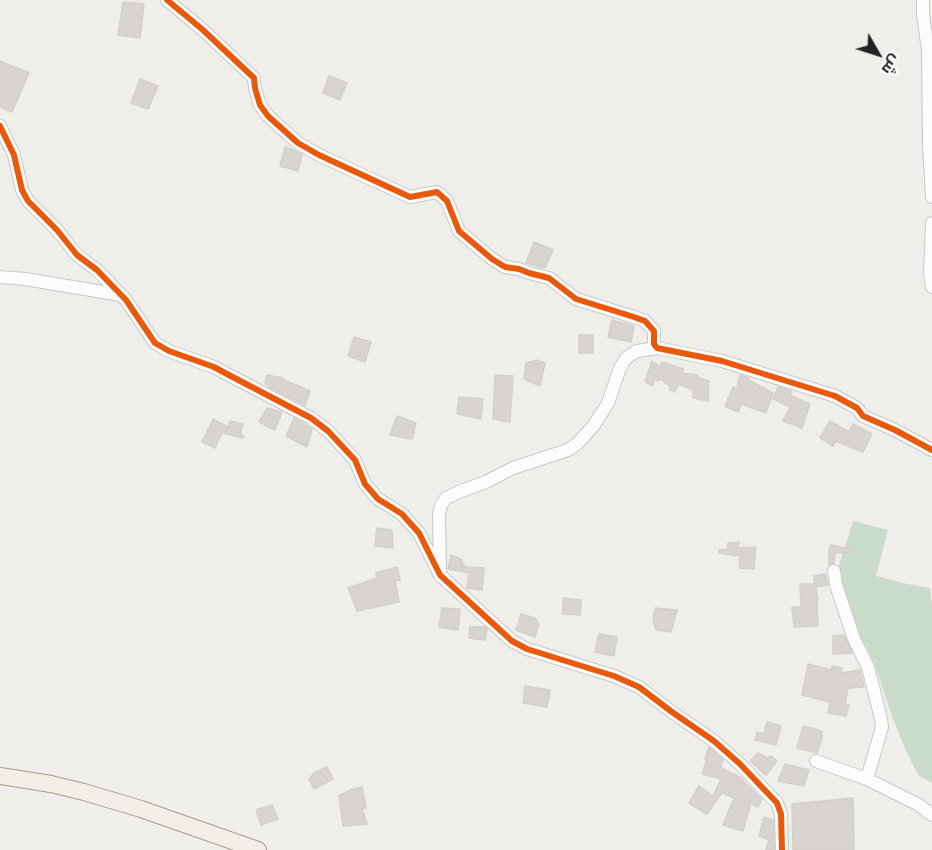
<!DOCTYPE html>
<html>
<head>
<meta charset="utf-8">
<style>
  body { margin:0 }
  #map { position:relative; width:932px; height:850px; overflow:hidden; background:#f0eeeb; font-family:"Archivo Narrow",Cairo,sans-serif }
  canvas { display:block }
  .north { position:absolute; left:848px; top:24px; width:60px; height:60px; -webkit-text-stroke:4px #fff; paint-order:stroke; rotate:129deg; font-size:16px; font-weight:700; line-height:24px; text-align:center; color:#222 }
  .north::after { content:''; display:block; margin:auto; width:21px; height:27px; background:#222; clip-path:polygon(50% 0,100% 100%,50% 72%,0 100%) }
</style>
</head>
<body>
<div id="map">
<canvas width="932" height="850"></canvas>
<div class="north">ش</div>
</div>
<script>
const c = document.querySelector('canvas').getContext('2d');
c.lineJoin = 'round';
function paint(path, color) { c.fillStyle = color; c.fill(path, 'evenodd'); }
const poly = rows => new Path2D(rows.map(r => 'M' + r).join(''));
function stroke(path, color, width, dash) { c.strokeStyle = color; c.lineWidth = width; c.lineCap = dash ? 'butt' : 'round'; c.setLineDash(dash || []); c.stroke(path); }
paint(poly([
  [853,521,888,530,876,576,907,584,930,588,932,605,932,783,918,775,906,751,893,719,875,665,851,617,836,575]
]), '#cadbca');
const building = poly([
  [123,2,144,4,140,38,118,35,123,2],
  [0,61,29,73,12,112,0,107,0,61],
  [329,76,347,83,340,100,323,93,329,76],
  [140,79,158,86,148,109,131,103,140,79],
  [285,147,293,150,302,155,298,171,280,166,285,147],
  [534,242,553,250,545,268,526,263,534,242],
  [612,320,634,326,631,342,608,337,612,320],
  [579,335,593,335,593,353,579,353,579,335],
  [354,337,371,342,365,362,348,356,354,337],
  [537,360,545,363,540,386,524,379,526,363,537,360],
  [652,361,660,367,662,362,683,369,682,373,697,375,699,378,709,381,708,401,693,398,693,390,678,384,675,392,669,389,670,386,660,379,658,381,654,379,653,386,645,382,652,361],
  [267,375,283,378,282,379,310,391,305,405,271,388,265,383,267,375],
  [495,375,513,376,510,422,493,419,495,375],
  [740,375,749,378,748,380,773,393,766,413,741,404,738,412,725,406,733,387,737,389,740,375],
  [778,387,791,391,790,395,810,404,802,428,783,421,790,407,773,399,778,387],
  [459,397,483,399,481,419,457,414,459,397],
  [267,408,282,412,275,430,259,422,267,408],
  [397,416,416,423,412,439,390,435,397,416],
  [294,418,312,429,307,447,286,436,294,418],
  [213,419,228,427,230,421,243,424,240,434,244,436,243,438,222,433,215,448,202,442,213,419],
  [830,421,849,432,853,424,872,434,863,452,836,441,833,446,820,438,830,421],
  [377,528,392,530,393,548,375,546,377,528],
  [739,542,738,548,756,547,754,569,739,568,740,556,719,553,719,550,727,549,728,543,739,542],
  [831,545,854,550,854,552,835,553,834,563,829,565,829,549,831,545],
  [451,555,461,559,465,567,484,568,482,590,467,588,469,573,448,569,451,555],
  [397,567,400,580,395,581,399,602,357,611,348,588,377,578,376,573,397,567],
  [825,574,828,585,816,587,818,601,817,601,818,626,794,627,792,607,801,607,800,584,814,584,814,576,825,574],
  [563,598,581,600,580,615,563,614,563,598],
  [442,608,460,609,458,630,439,627,442,608],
  [655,608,677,610,671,632,656,630,653,620,655,608],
  [521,614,535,618,539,624,535,637,516,630,521,614],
  [470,627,485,627,487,629,485,640,469,638,470,627],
  [599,634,617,637,614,656,595,652,599,634],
  [844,635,852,653,833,654,833,636,844,635],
  [808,664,831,670,832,666,842,668,841,673,860,670,864,687,848,688,845,704,849,705,846,716,828,713,830,702,802,695,808,664],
  [525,686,550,690,547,707,523,703,525,686],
  [767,722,781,726,776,745,755,740,757,732,764,734,767,722],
  [803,726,822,731,822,739,817,753,797,748,803,726],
  [709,747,723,760,720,767,743,779,742,780,762,799,758,807,751,803,743,831,723,825,734,798,722,793,707,814,689,803,699,786,713,796,721,779,702,774,706,762,705,759,709,747],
  [758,753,767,758,771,756,777,761,766,775,750,761,758,753],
  [785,764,809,770,804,786,778,781,785,764],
  [327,767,333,779,314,789,309,779,314,773,327,767],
  [362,787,366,808,362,808,367,824,343,826,339,796,350,790,362,787],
  [853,798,854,850,793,850,792,804,853,798],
  [272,805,278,819,261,825,256,810,272,805],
  [764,817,773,820,774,850,766,850,769,840,759,836,764,817]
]);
paint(building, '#d7d4d2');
stroke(building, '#d3d0cc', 1.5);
const minor = poly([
  [167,0,203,30,254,78,255,88,260,105,268,116,298,143,319,155,410,197,437,192,447,201,459,231,492,259,505,267,519,269,529,273,549,278,576,299,634,317,645,321,654,331,654,344,657,348,722,361,835,396,857,408,863,416,895,430,932,450],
  [923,0,923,14,928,51,929,144,932,197],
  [0,126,14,155,22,190,28,201,57,230,77,255,97,270,126,300,155,343,169,351,214,367,227,374,311,418,328,431,355,460,365,484,378,499,402,514,419,533,440,575,512,641,527,649,614,676,639,687,672,712,714,741,740,764,777,803,781,814,782,850],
  [932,223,930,273,932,287],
  [0,277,25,279,121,295],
  [440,570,439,515,441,505,446,498,461,491,486,482,513,468,568,450,577,444,594,425,608,403,620,368,626,358,637,351,657,348],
  [834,571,836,585,854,639,868,667,881,719,882,727,867,779],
  [816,761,867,779,919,805,932,815]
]);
const major = poly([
  [0,776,51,784,84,792,141,809,258,850]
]);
stroke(minor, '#c9c8c7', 14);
stroke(major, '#a79c86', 18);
stroke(minor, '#fdfcfc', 12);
stroke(major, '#f3ede7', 16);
stroke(poly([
  [167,0,203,30,254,78,255,88,260,105,268,116,298,143,319,155,410,197,437,192,447,201,459,231,492,259,505,267,519,269,529,273,549,278,576,299,634,317,645,321,654,331,654,344,657,348,722,361,835,396,857,408,863,416,895,430,932,450],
  [0,126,14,155,22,190,28,201,57,230,77,255,97,270,126,300,155,343,169,351,214,367,227,374,311,418,328,431,355,460,365,484,378,499,402,514,419,533,440,575,512,641,527,649,614,676,639,687,672,712,714,741,740,764,777,803,781,814,782,850]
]), '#e8590c', 6);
</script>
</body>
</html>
